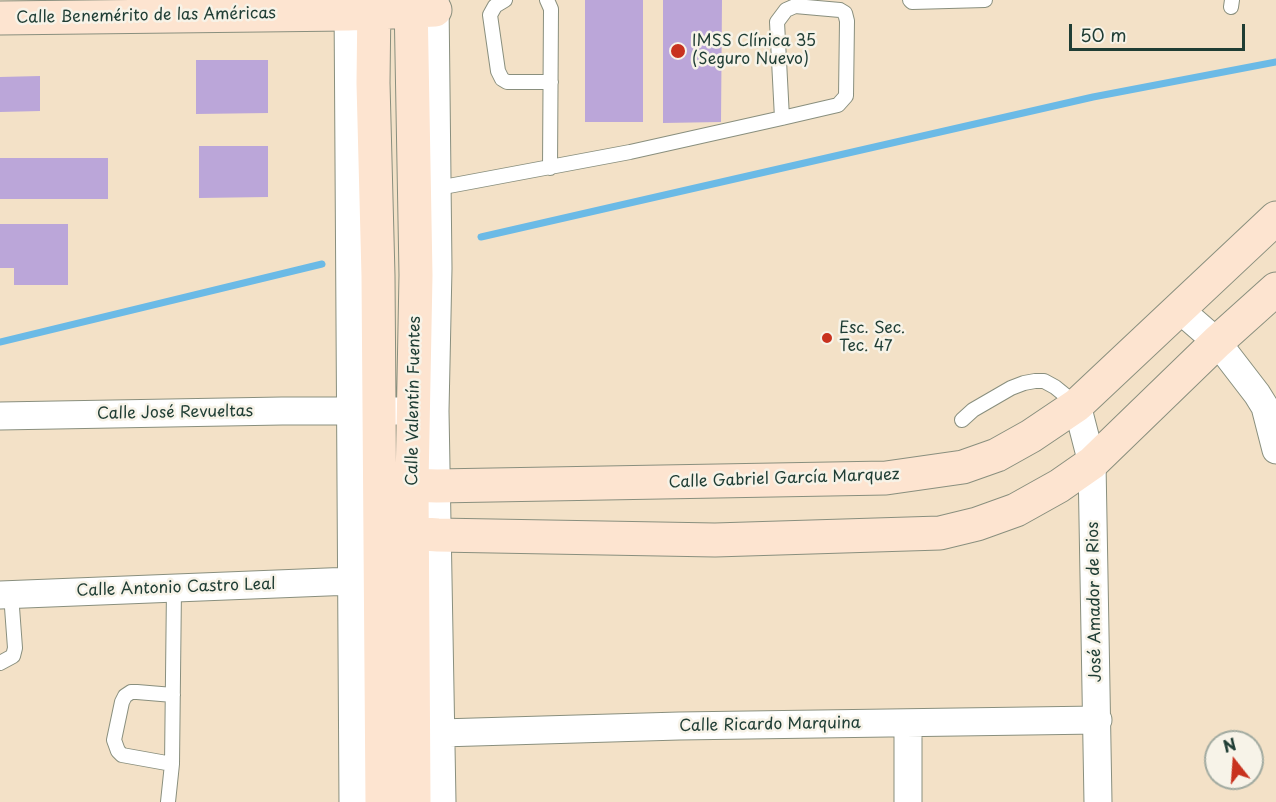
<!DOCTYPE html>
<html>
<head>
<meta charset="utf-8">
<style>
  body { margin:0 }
  #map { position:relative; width:1276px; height:802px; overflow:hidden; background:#f3e1c7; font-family:"Playpen Sans",sans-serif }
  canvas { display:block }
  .north { position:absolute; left:1204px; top:730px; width:60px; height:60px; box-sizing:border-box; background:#f7f3e8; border:2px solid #a1aaa0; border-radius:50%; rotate:343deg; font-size:16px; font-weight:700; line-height:24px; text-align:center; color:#1f3d34 }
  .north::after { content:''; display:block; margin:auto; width:21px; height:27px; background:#c8321e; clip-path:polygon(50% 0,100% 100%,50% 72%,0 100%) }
  .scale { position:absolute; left:1069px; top:24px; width:176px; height:27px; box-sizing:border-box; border:3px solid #1f3d34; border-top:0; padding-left:8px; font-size:18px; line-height:21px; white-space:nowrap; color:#1f3d34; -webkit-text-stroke:4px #f7f3e8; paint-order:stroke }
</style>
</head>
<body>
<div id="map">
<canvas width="1276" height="802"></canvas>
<div class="north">N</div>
<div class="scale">50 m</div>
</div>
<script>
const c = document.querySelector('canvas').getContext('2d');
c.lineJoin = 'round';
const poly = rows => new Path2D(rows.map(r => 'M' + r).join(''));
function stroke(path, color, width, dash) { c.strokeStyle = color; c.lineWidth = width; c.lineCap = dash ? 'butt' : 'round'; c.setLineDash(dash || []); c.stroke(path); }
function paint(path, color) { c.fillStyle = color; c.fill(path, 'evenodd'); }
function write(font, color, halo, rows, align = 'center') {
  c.font = font + ' "Playpen Sans",sans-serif'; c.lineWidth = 5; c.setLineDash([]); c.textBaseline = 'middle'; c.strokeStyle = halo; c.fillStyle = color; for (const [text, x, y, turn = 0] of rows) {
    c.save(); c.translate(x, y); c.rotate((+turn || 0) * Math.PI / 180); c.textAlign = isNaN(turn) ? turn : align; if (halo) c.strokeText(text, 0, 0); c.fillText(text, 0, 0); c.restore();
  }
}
stroke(poly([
  [481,237,1093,97,1276,62],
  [0,342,322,264]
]), '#6bbae6', 7);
paint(poly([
  [585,0,643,0,643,122,585,122],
  [663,0,722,0,721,122,663,123],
  [196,60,268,60,268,113,196,114],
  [40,76,40,111,0,112,0,77],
  [199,146,268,146,268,197,199,198],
  [0,158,108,158,108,199,0,199],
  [0,224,68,224,68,285,14,285,14,268,0,268]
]), '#bba6d9');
const lane = poly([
  [505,0,495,6,490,15,498,71,502,79,507,82,551,82],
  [547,0,551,9,550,168],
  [910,0,912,2,985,0],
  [1231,7,1232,0],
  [438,188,630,152,782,118,838,105,846,96,847,21,845,13,840,10,795,6,786,10,777,22,782,118],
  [962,420,973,410,1011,388,1024,383,1035,381,1044,381,1055,387,1076,404],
  [0,663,13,656,15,648,11,594],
  [172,764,122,755,118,751,114,740,122,702,125,696,131,692,137,692,173,695],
  [168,802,172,764,174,588]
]);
const street = poly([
  [348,0,353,802],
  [435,0,438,268,435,411,442,802],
  [1179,309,1217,342,1257,394,1265,407,1276,450],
  [1077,405,1092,463,1098,802],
  [0,416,282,411,434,411],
  [0,595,352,581],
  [908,724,908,802],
  [441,733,679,726,1098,720]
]);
const secondary = poly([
  [374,0,373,83,378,276,382,802],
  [411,0,416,275,412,484,414,802],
  [0,18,348,14,435,10],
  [380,484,437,486,886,478,963,467,997,455,1031,436,1077,405,1276,218],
  [380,531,438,535,715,540,940,533,977,524,1016,510,1059,486,1092,463,1217,342,1276,289]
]);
stroke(lane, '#898f7e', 16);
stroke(street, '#898f7e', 29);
stroke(secondary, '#898f7e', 35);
stroke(lane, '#fff', 14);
stroke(street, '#fff', 27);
stroke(secondary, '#fde4d0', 33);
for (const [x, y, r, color] of [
  [678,51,8,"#c8321e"],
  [827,338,6,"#c8321e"]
]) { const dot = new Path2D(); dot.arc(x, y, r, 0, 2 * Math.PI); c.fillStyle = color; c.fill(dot); stroke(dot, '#f7f3e8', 2); }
write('16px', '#1f3d34', '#f7f3e8', [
  ["Calle Benemérito de las Américas",146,16,-1],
  ["Calle Valentín Fuentes",414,401,-89],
  ["Calle José Revueltas",175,413,-1],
  ["Calle Gabriel García Marquez",784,479,-2],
  ["Calle Antonio Castro Leal",176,588,-2],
  ["José Amador de Rios",1095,602,-91],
  ["Calle Ricardo Marquina",770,725,-1]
]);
write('16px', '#1f3d34', '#f7f3e8', [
  ["IMSS Clínica 35",692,42],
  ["(Seguro Nuevo)",692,60],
  ["Esc. Sec.",839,329],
  ["Tec. 47",839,347]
], 'left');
</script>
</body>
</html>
